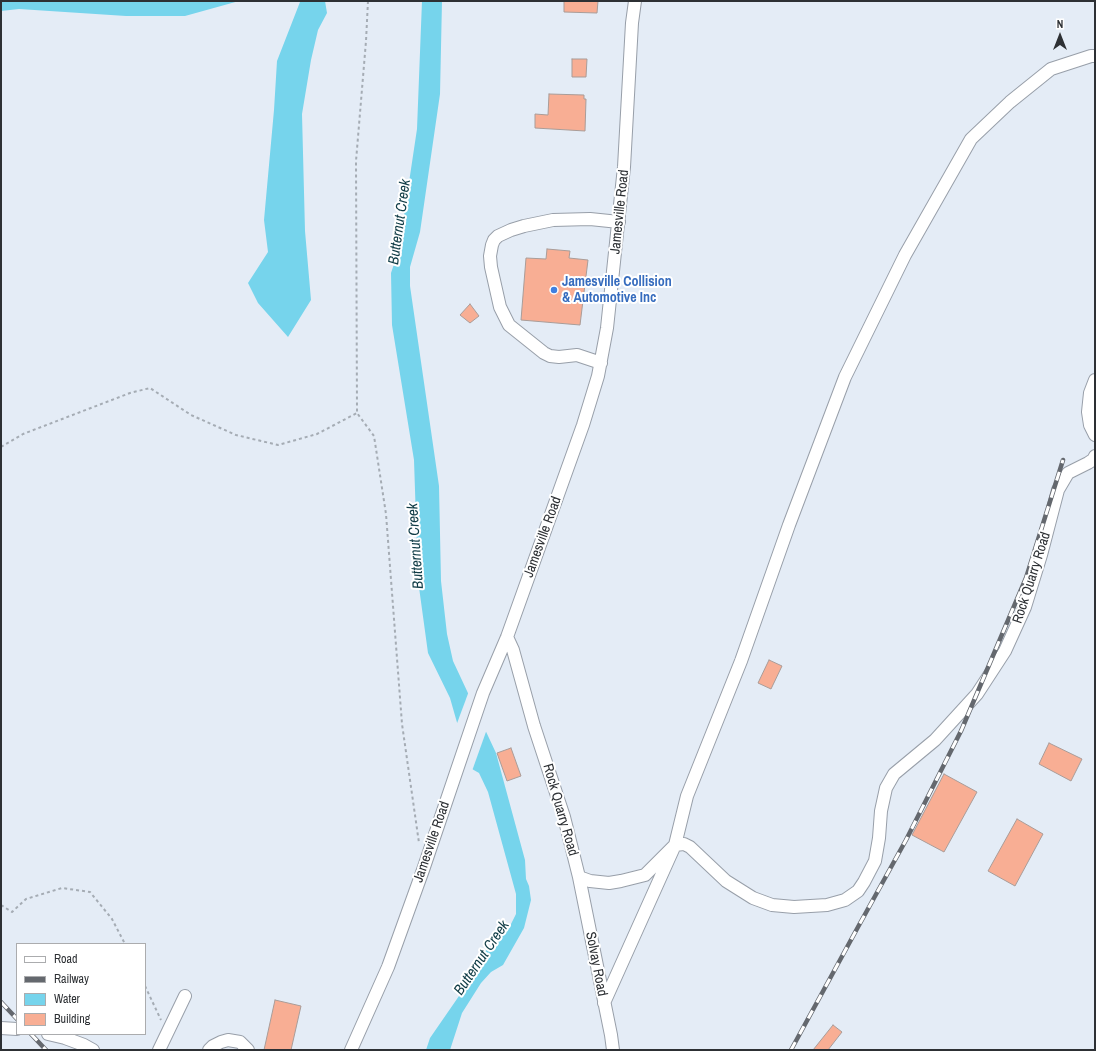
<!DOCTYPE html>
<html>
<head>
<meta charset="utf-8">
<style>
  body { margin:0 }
  #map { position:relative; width:1096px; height:1051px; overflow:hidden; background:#e4ecf6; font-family:"Archivo Narrow",sans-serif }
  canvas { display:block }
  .frame { position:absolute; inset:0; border:2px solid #2d3034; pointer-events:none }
  .legend { position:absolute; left:16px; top:943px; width:130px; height:92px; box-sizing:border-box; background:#fff; border:1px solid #abacae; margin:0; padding:5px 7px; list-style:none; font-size:12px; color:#2d3034 }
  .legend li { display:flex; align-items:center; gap:8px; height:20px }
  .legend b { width:20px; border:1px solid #abacae }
  .north { position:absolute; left:1040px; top:16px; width:40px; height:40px; -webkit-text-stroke:3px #fff; paint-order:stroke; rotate:0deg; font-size:11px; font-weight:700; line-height:16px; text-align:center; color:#2d3034 }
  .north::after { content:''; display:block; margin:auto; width:14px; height:18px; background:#2d3034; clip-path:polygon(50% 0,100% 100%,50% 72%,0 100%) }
</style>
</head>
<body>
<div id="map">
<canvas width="1096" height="1051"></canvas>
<div class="frame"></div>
<ul class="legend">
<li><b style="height:5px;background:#fff"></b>Road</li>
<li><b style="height:5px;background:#64686e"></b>Railway</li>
<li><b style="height:11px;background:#76d4ec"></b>Water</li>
<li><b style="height:11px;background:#f8ae94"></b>Building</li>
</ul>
<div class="north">N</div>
</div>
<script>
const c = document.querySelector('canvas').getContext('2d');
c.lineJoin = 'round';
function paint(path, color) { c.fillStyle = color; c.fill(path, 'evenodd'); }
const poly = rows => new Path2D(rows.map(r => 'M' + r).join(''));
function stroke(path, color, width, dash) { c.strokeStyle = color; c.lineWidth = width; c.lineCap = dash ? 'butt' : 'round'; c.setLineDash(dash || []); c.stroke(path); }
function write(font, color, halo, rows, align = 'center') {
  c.font = font + ' "Archivo Narrow",sans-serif'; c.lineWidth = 4; c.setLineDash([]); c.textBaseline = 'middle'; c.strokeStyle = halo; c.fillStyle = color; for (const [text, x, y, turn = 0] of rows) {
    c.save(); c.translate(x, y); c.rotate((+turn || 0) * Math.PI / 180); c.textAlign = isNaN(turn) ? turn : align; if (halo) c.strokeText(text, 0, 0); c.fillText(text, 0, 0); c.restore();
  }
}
paint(poly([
  [1,1,239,1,185,16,126,16,19,9,1,11],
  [300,1,325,1,327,13,318,30,311,60,302,114,305,231,311,300,288,337,258,303,248,283,268,252,264,220,274,110,277,61,300,2],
  [422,1,442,1,440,94,420,232,410,267,410,286,439,486,441,581,447,634,453,661,496,753,525,860,526,879,529,886,531,900,524,928,503,965,491,972,481,983,462,1013,450,1050,426,1050,430,1038,459,996,471,968,479,957,509,928,516,914,516,894,488,792,479,773,472,769,468,761,450,698,428,653,418,580,414,460,392,325,391,273,399,249,417,129]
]), '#76d4ec');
paint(poly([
  [469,691,487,729,472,771,466,762,456,726]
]), '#e4ecf6');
const building = poly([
  [564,1,598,1,597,13,564,12,564,1],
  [572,59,587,59,586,77,572,77,572,59],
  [549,94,584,95,584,99,586,99,585,131,535,128,535,114,548,115,549,94],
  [547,249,570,251,569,258,588,260,580,325,521,320,526,258,546,259,547,249],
  [470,304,479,316,470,323,460,315,470,304],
  [769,660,782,666,771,689,758,683,769,660],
  [1049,743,1082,759,1071,781,1039,764,1049,743],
  [511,748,521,776,507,781,497,753,511,748],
  [944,774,977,792,944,852,912,835,944,774],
  [1017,819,1043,834,1015,886,988,871,1017,819],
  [275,1000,301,1006,291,1050,264,1050,275,1000],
  [833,1025,842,1032,828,1050,813,1050,833,1025]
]);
paint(building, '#f8ae94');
stroke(building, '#a99c98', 1);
const minor = poly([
  [601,363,577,355,559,357,550,356,544,353,509,325,500,307,491,267,490,256,492,245,494,240,498,236,511,230,524,226,553,220,590,219,619,222],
  [1095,380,1090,393,1088,412,1090,425,1095,435],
  [507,637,513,650,534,726,564,817,579,877,611,1035,613,1050],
  [579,877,590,881,609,883,621,881,645,875,675,845,684,844,690,847,726,881,753,898,772,905,794,907,827,905,845,900,858,891,864,882,875,861,879,838,881,811,886,788,894,774,935,740,977,694,1005,651,1025,607,1041,555,1058,490,1068,473,1088,463,1094,459,1095,456],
  [604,1003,675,845,687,796,741,661,789,525,845,377,905,255,971,139,1010,102,1051,69,1091,56,1095,56],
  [1,1028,17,1029],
  [48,1034,65,1038,84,1045,93,1050],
  [159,1050,185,996],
  [209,1050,213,1046,221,1042,228,1040,240,1042,248,1050],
  [351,1050,388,967,423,870,483,693,507,637,583,425,598,376,607,328,624,167,632,23,635,1]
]);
stroke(minor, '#989fa9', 14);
stroke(poly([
  [368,1,366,41,356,161,357,413,374,436,386,514,402,724,419,843],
  [1,447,23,434,130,393,150,388,191,415,236,435,278,445,317,434,357,413],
  [1,905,12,912,26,899,62,888,90,892,112,919,125,944],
  [145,986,161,1020]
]), '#a5acb4', 2, [3, 3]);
stroke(minor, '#fff', 12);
const rail = poly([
  [1,1002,17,1019],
  [31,1034,46,1050],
  [791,1050,858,927,906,840,961,731,1026,578,1063,460]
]);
stroke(rail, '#64686e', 4.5);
stroke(rail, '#fff', 3, [9]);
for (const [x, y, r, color] of [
  [554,290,4,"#3f7fe0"]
]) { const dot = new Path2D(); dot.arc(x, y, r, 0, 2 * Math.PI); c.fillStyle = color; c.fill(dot); stroke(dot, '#fff', 1.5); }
write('14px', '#2d3034', '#fff', [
  ["Jamesville Road",620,212,-84],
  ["Jamesville Road",543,537,-70],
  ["Rock Quarry Road",1032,578,-72],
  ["Rock Quarry Road",560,810,74],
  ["Jamesville Road",432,842,-71],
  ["Solvay Road",596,964,79]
]);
write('bold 14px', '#366cbe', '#fff', [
  ["Jamesville Collision",562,282],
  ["& Automotive Inc",562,298]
], 'left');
write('italic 15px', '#103c46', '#fff', [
  ["Butternut Creek",400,222,-82],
  ["Butternut Creek",416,546,-94],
  ["Butternut Creek",482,958,-56]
]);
</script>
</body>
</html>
